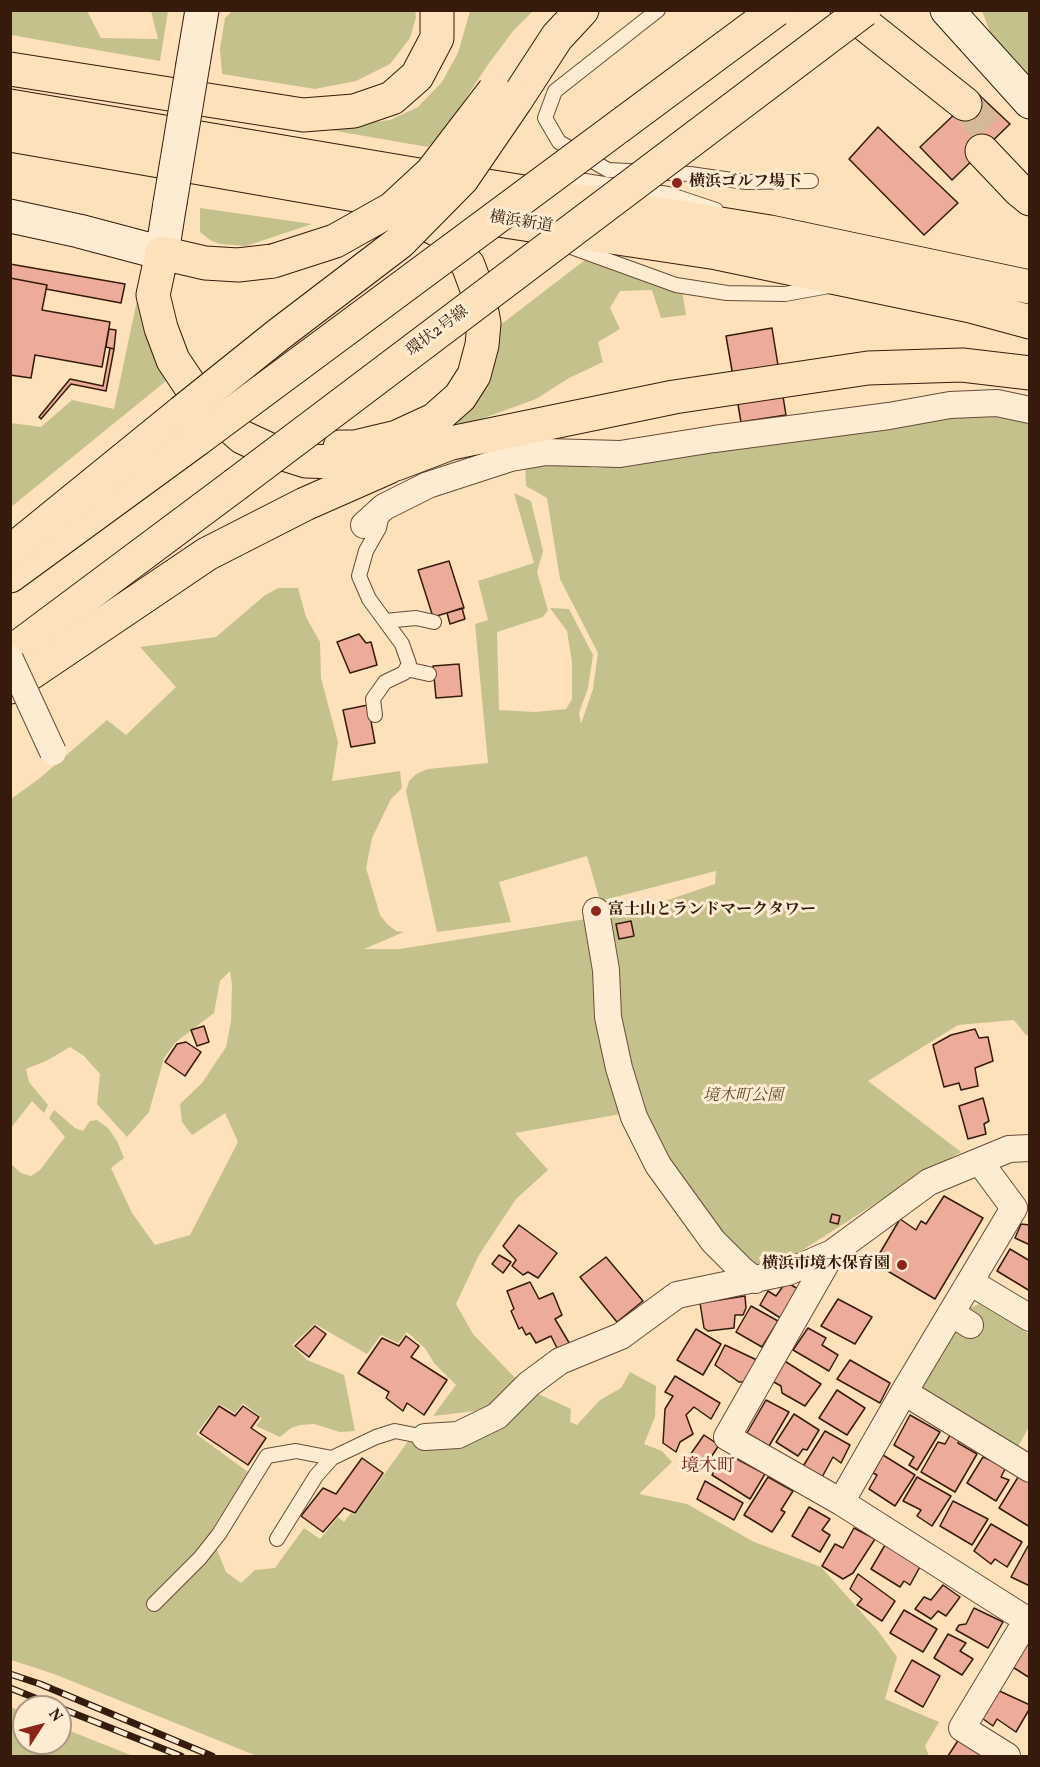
<!DOCTYPE html>
<html>
<head>
<meta charset="utf-8">
<style>
  body { margin:0 }
  #map { position:relative; width:1040px; height:1767px; overflow:hidden; background:#fde1ba; font-family:Vollkorn,serif }
  canvas { display:block }
  .frame { position:absolute; inset:0; border:12px solid #361b0d; pointer-events:none }
  .north { position:absolute; left:12px; top:1695px; width:60px; height:60px; box-sizing:border-box; background:#feecd2; border:2px solid #ae9883; border-radius:50%; rotate:54deg; font-size:16px; font-weight:700; line-height:24px; text-align:center; color:#361b0d }
  .north::after { content:''; display:block; margin:auto; width:21px; height:27px; background:#8f2418; clip-path:polygon(50% 0,100% 100%,50% 72%,0 100%) }
</style>
</head>
<body>
<div id="map">
<canvas width="1040" height="1767"></canvas>
<div class="frame"></div>
<div class="north">N</div>
</div>
<script>
const c = document.querySelector('canvas').getContext('2d');
c.lineJoin = 'round';
function paint(path, color) { c.fillStyle = color; c.fill(path, 'evenodd'); }
const poly = rows => new Path2D(rows.map(r => 'M' + r).join(''));
function stroke(path, color, width, dash) { c.strokeStyle = color; c.lineWidth = width; c.lineCap = dash ? 'butt' : 'round'; c.setLineDash(dash || []); c.stroke(path); }
function write(font, color, halo, rows, align = 'center') {
  c.font = font + ' Vollkorn,"Noto Serif JP",serif'; c.lineWidth = 6; c.setLineDash([]); c.textBaseline = 'middle'; c.strokeStyle = halo; c.fillStyle = color; for (const [text, x, y, turn = 0] of rows) {
    c.save(); c.translate(x, y); c.rotate((+turn || 0) * Math.PI / 180); c.textAlign = isNaN(turn) ? turn : align; if (halo) c.strokeText(text, 0, 0); c.fillText(text, 0, 0); c.restore();
  }
}
paint(poly([
  [10,11,87,11,101,38,158,39,151,11,168,11,160,61,11,35],
  [232,11,415,10,416,17,410,38,390,64,356,81,315,89,222,74,220,49,225,18],
  [470,11,533,11,513,31,487,66,443,133,428,147,324,129,390,120,418,107,442,82,458,53],
  [982,11,1029,11,1029,78,993,40],
  [200,208,312,224,246,246,220,244,210,240,200,232],
  [585,260,682,290,686,315,661,318,652,290,620,291,610,308,620,329,598,342,603,362,569,378,536,399,448,431,486,336],
  [138,296,150,342,166,381,11,507,11,423,41,427,72,400,114,409],
  [1029,402,1029,1035,1026,1035,1014,1020,958,1025,868,1081,961,1152,920,1175,798,1253,735,1277,626,1113,515,1133,548,1170,516,1199,479,1255,456,1304,473,1334,518,1381,492,1404,475,1411,433,1416,456,1385,434,1363,425,1348,407,1332,398,1343,381,1335,367,1354,315,1324,292,1345,307,1360,344,1375,355,1431,340,1432,314,1424,300,1425,291,1428,280,1437,256,1426,262,1418,243,1403,235,1413,219,1404,196,1434,248,1472,210,1533,226,1572,241,1583,255,1570,275,1568,304,1528,320,1539,338,1517,344,1522,351,1513,355,1515,409,1440,536,1393,571,1409,570,1422,577,1425,600,1400,621,1388,630,1372,656,1386,655,1417,644,1444,662,1451,672,1462,639,1494,687,1504,754,1542,821,1567,878,1631,897,1657,885,1699,939,1722,925,1746,929,1756,257,1756,54,1674,11,1660,11,1164,21,1173,31,1176,40,1170,65,1137,49,1118,54,1110,75,1128,83,1131,90,1121,97,1120,108,1128,117,1141,124,1158,111,1168,132,1213,155,1245,190,1235,238,1142,225,1113,192,1135,182,1122,180,1104,202,1083,226,1047,231,1021,232,985,230,971,220,981,214,1013,176,1042,164,1058,149,1112,127,1137,97,1104,100,1074,84,1056,70,1047,46,1061,26,1069,29,1082,48,1105,44,1113,32,1101,11,1128,11,799,40,778,107,720,126,735,176,687,140,647,216,637,264,596,278,588,298,588,306,617,320,642,321,678,338,742,332,781,400,771,402,788,391,799,372,838,366,868,380,915,387,924,396,931,404,932,364,949,400,949,598,917,656,904,715,884,716,871,600,901,587,856,499,882,511,922,437,932,406,791,409,781,416,774,428,769,488,763,475,624,488,620,478,581,534,563,514,493,531,501,543,551,537,572,548,610,543,617,497,632,499,710,535,712,566,709,572,699,572,662,567,631,550,608,569,609,593,655,588,688,579,713,581,724,593,689,598,653,560,579,547,498,526,486,525,465,558,461,594,468,644,463],
  [979,1304,1029,1334,1029,1427,1016,1450,923,1394,922,1388,970,1308],
  [11,1707,24,1713,24,1743,60,1743,60,1727,133,1756,11,1756]
]), '#c4c18c');
const building = poly([
  [977,93,1010,124,952,180,920,147,977,93],
  [878,127,958,203,924,235,849,159,878,127],
  [10,264,125,284,121,303,46,289,47,285,10,278,10,264],
  [10,278,47,285,42,310,110,322,102,367,35,355,31,378,10,375,10,278],
  [772,328,786,415,741,422,726,336,772,328],
  [109,329,116,330,114,349,106,347,109,329],
  [110,348,114,349,106,391,71,384,41,419,39,417,70,379,103,386,110,348],
  [449,561,464,608,433,617,418,570,449,561],
  [462,608,465,619,450,624,447,613,462,608],
  [359,634,366,643,371,642,377,665,350,673,337,642,359,634],
  [459,664,462,696,436,698,433,666,459,664],
  [368,705,375,743,351,747,343,710,368,705],
  [631,921,634,936,619,939,616,924,631,921],
  [204,1026,209,1042,197,1046,191,1030,204,1026],
  [975,1029,979,1038,988,1037,993,1061,975,1068,978,1086,961,1090,959,1083,944,1087,933,1045,951,1035,975,1029],
  [186,1042,201,1052,185,1076,165,1062,177,1044,186,1042],
  [983,1098,989,1121,984,1124,986,1134,968,1139,959,1106,983,1098],
  [944,1196,983,1218,935,1299,874,1263,900,1219,916,1230,921,1221,926,1224,944,1196],
  [832,1214,840,1216,838,1224,830,1222,832,1214],
  [1021,1224,1030,1225,1030,1245,1015,1238,1021,1224],
  [519,1225,557,1253,538,1278,528,1272,523,1275,512,1266,516,1260,503,1246,519,1225],
  [1010,1249,1030,1261,1030,1291,997,1271,1010,1249],
  [499,1255,511,1262,503,1273,492,1264,499,1255],
  [606,1257,643,1301,617,1322,580,1277,606,1257],
  [530,1282,539,1299,553,1293,562,1315,555,1319,571,1346,559,1352,551,1336,536,1343,530,1333,526,1335,522,1327,519,1329,511,1311,514,1309,507,1291,530,1282],
  [786,1282,800,1290,782,1319,760,1305,768,1291,776,1296,786,1282],
  [745,1296,746,1308,743,1315,735,1315,734,1328,708,1331,704,1328,700,1303,745,1296],
  [838,1299,872,1317,855,1344,821,1326,838,1299],
  [751,1306,778,1321,762,1347,736,1332,751,1306],
  [315,1326,326,1334,309,1357,295,1346,315,1326],
  [808,1328,826,1338,822,1345,838,1355,829,1371,793,1350,808,1328],
  [696,1329,721,1344,703,1375,677,1360,696,1329],
  [406,1336,419,1346,411,1357,447,1380,424,1415,407,1403,403,1411,386,1398,389,1392,358,1373,382,1338,399,1346,406,1336],
  [725,1345,759,1361,747,1382,739,1382,715,1365,725,1345],
  [783,1360,821,1384,805,1406,782,1393,781,1386,772,1381,783,1360],
  [850,1360,890,1383,880,1403,837,1379,850,1360],
  [675,1376,720,1403,711,1419,694,1407,686,1415,693,1434,680,1442,676,1452,663,1443,665,1409,673,1396,665,1392,675,1376],
  [837,1390,865,1408,847,1435,819,1418,837,1390],
  [766,1400,789,1412,769,1446,747,1433,766,1400],
  [219,1406,235,1416,243,1406,259,1417,251,1428,266,1438,248,1465,200,1433,219,1406],
  [794,1414,819,1430,807,1450,803,1449,798,1456,776,1442,794,1414],
  [910,1415,940,1432,917,1470,909,1465,914,1457,894,1445,910,1415],
  [953,1430,961,1436,958,1443,977,1454,955,1492,921,1472,938,1442,945,1444,953,1430],
  [825,1431,850,1445,841,1463,833,1457,821,1479,802,1468,825,1431],
  [704,1435,719,1445,704,1468,688,1458,704,1435],
  [883,1455,915,1475,895,1506,869,1489,877,1475,873,1473,883,1455],
  [733,1457,765,1474,750,1499,712,1475,720,1461,729,1464,733,1457],
  [983,1457,1006,1467,1001,1477,1009,1480,996,1501,967,1483,983,1457],
  [362,1458,383,1473,355,1513,344,1508,323,1532,301,1516,323,1488,336,1494,362,1458],
  [1020,1474,1030,1480,1030,1527,999,1508,1020,1474],
  [768,1477,793,1491,781,1510,785,1512,772,1532,744,1515,768,1477],
  [917,1477,951,1496,932,1526,917,1516,921,1510,903,1501,917,1477],
  [705,1481,743,1503,734,1520,697,1499,705,1481],
  [953,1501,988,1519,972,1545,940,1526,953,1501],
  [809,1507,830,1519,822,1530,830,1535,820,1552,792,1536,809,1507],
  [991,1524,1022,1542,1007,1567,995,1559,991,1564,974,1551,991,1524],
  [854,1528,875,1539,853,1573,843,1579,822,1566,835,1544,843,1548,854,1528],
  [885,1545,921,1565,910,1585,904,1581,900,1587,871,1569,885,1545],
  [1028,1546,1030,1546,1030,1586,1011,1577,1028,1546],
  [858,1574,895,1601,882,1621,857,1605,862,1599,850,1589,858,1574],
  [943,1585,960,1597,946,1616,938,1611,931,1619,915,1609,924,1597,931,1600,943,1585],
  [974,1608,1003,1622,988,1648,956,1630,959,1625,966,1624,974,1608],
  [904,1610,937,1629,923,1652,890,1633,904,1610],
  [948,1634,966,1643,960,1651,973,1659,962,1675,934,1658,948,1634],
  [1030,1640,1030,1678,1011,1666,1030,1640],
  [912,1660,940,1676,923,1707,895,1691,912,1660],
  [995,1689,1030,1705,1030,1708,1016,1732,997,1719,993,1726,979,1716,995,1689],
  [959,1739,992,1756,948,1756,959,1739]
]);
paint(building, '#edab99');
stroke(building, '#361b0d', 1.5);
stroke(poly([
  [965,104,996,138]
]), '#d5b997', 33, [33, 16]);
const lane = poly([
  [658,10,555,91,545,118,559,142,608,170,690,174,746,182,811,181],
  [556,180,585,181,668,194,716,210],
  [560,243,676,285,727,293,785,294,829,286],
  [385,621,416,618,434,622],
  [406,669,429,674],
  [375,715,373,699,385,682,404,673,409,664,402,644,369,599,359,576,366,551,379,528,383,510],
  [277,1539,316,1476,332,1458],
  [154,1604,200,1558,219,1534,267,1456,296,1451,332,1458,376,1437,395,1431,425,1437]
]);
const street = poly([
  [364,525,384,507,428,485,511,458,546,452,620,454,714,439,889,416,950,405,997,403,1030,410],
  [596,911,606,970,608,1017,619,1068,634,1117,658,1165,713,1241,742,1270,755,1280],
  [980,1162,1014,1208,904,1392,841,1502,1027,1620,962,1728,1007,1756],
  [832,1253,727,1437,841,1502],
  [970,1282,1030,1318],
  [951,1313,970,1325],
  [904,1392,1030,1469],
  [425,1437,458,1435,497,1416,529,1384,560,1361,621,1336,677,1295,788,1272,832,1253,929,1182,1009,1149,1030,1148]
]);
const secondary = poly([
  [947,10,1030,102],
  [193,64,202,10],
  [10,216,79,231,162,253,170,203]
]);
const primary = poly([
  [10,576,199,438],
  [10,653,235,485]
]);
const highway = poly([
  [847,10,965,104],
  [10,69,303,115,354,111,392,98,417,76,437,38,437,10],
  [516,100,557,37,582,10],
  [10,106,413,174,770,232,1030,287],
  [10,135,511,222,717,253,971,306,1030,322],
  [982,151,1019,190,1030,199],
  [162,253,153,295,161,328,173,360,199,399,242,437,268,449,306,461,396,464,451,443,674,397,868,368,962,365,1030,373],
  [162,253,205,263,238,265,273,261],
  [340,447,355,447,397,437,434,420,460,397,474,375,482,345,484,323,478,292,468,265,440,231,402,212],
  [10,552,182,412],
  [10,687,207,554,305,504,389,467]
]);
stroke(lane, '#684c38', 16);
stroke(street, '#684c38', 28);
stroke(secondary, '#361b0d', 35);
stroke(primary, '#361b0d', 35);
stroke(highway, '#361b0d', 35);
stroke(lane, '#feecd2', 14);
stroke(street, '#feecd2', 26);
stroke(secondary, '#feecd2', 33);
stroke(primary, '#fde1ba', 33);
stroke(highway, '#fde1ba', 33);
const rail = poly([
  [10,1674,40,1684,212,1756],
  [10,1688,181,1756]
]);
stroke(rail, '#361b0d', 7);
stroke(rail, '#feecd2', 4.5, [14]);
const streetBridge = poly([
  [10,659,53,752]
]);
const secondaryBridge = poly([
  [170,203,193,64]
]);
const primaryBridge = poly([
  [199,438,776,10],
  [235,485,864,10]
]);
const highwayBridge = poly([
  [273,261,335,241,392,209,432,172,494,91],
  [182,412,278,335,400,242,462,179,516,100]
]);
stroke(streetBridge, '#684c38', 28, []);
stroke(secondaryBridge, '#361b0d', 35, []);
stroke(primaryBridge, '#361b0d', 35, []);
stroke(highwayBridge, '#361b0d', 35, []);
stroke(streetBridge, '#feecd2', 26);
stroke(secondaryBridge, '#feecd2', 33);
stroke(primaryBridge, '#fde1ba', 33);
stroke(highwayBridge, '#fde1ba', 33);
for (const [x, y, r, color] of [
  [677,183,6,"#8f2418"],
  [596,911,6,"#8f2418"],
  [902,1265,6,"#8f2418"]
]) { const dot = new Path2D(); dot.arc(x, y, r, 0, 2 * Math.PI); c.fillStyle = color; c.fill(dot); stroke(dot, '#feecd2', 2); }
write('bold 16px', '#361b0d', '#feecd2', [
  ["横浜ゴルフ場下",689,183],
  ["富士山とランドマークタワー",608,911],
  ["横浜市境木保育園",890,1265,"right"]
], 'left');
write('16px', '#361b0d', '#feecd2', [
  ["横浜新道",521,223,9],
  ["環状2号線",438,332,-37]
]);
write('italic 16px', '#614d33', '#feecd2', [
  ["境木町公園",743,1097]
]);
write('18px', '#7a1f14', '#feecd2', [
  ["境木町",708,1468]
]);
</script>
</body>
</html>
